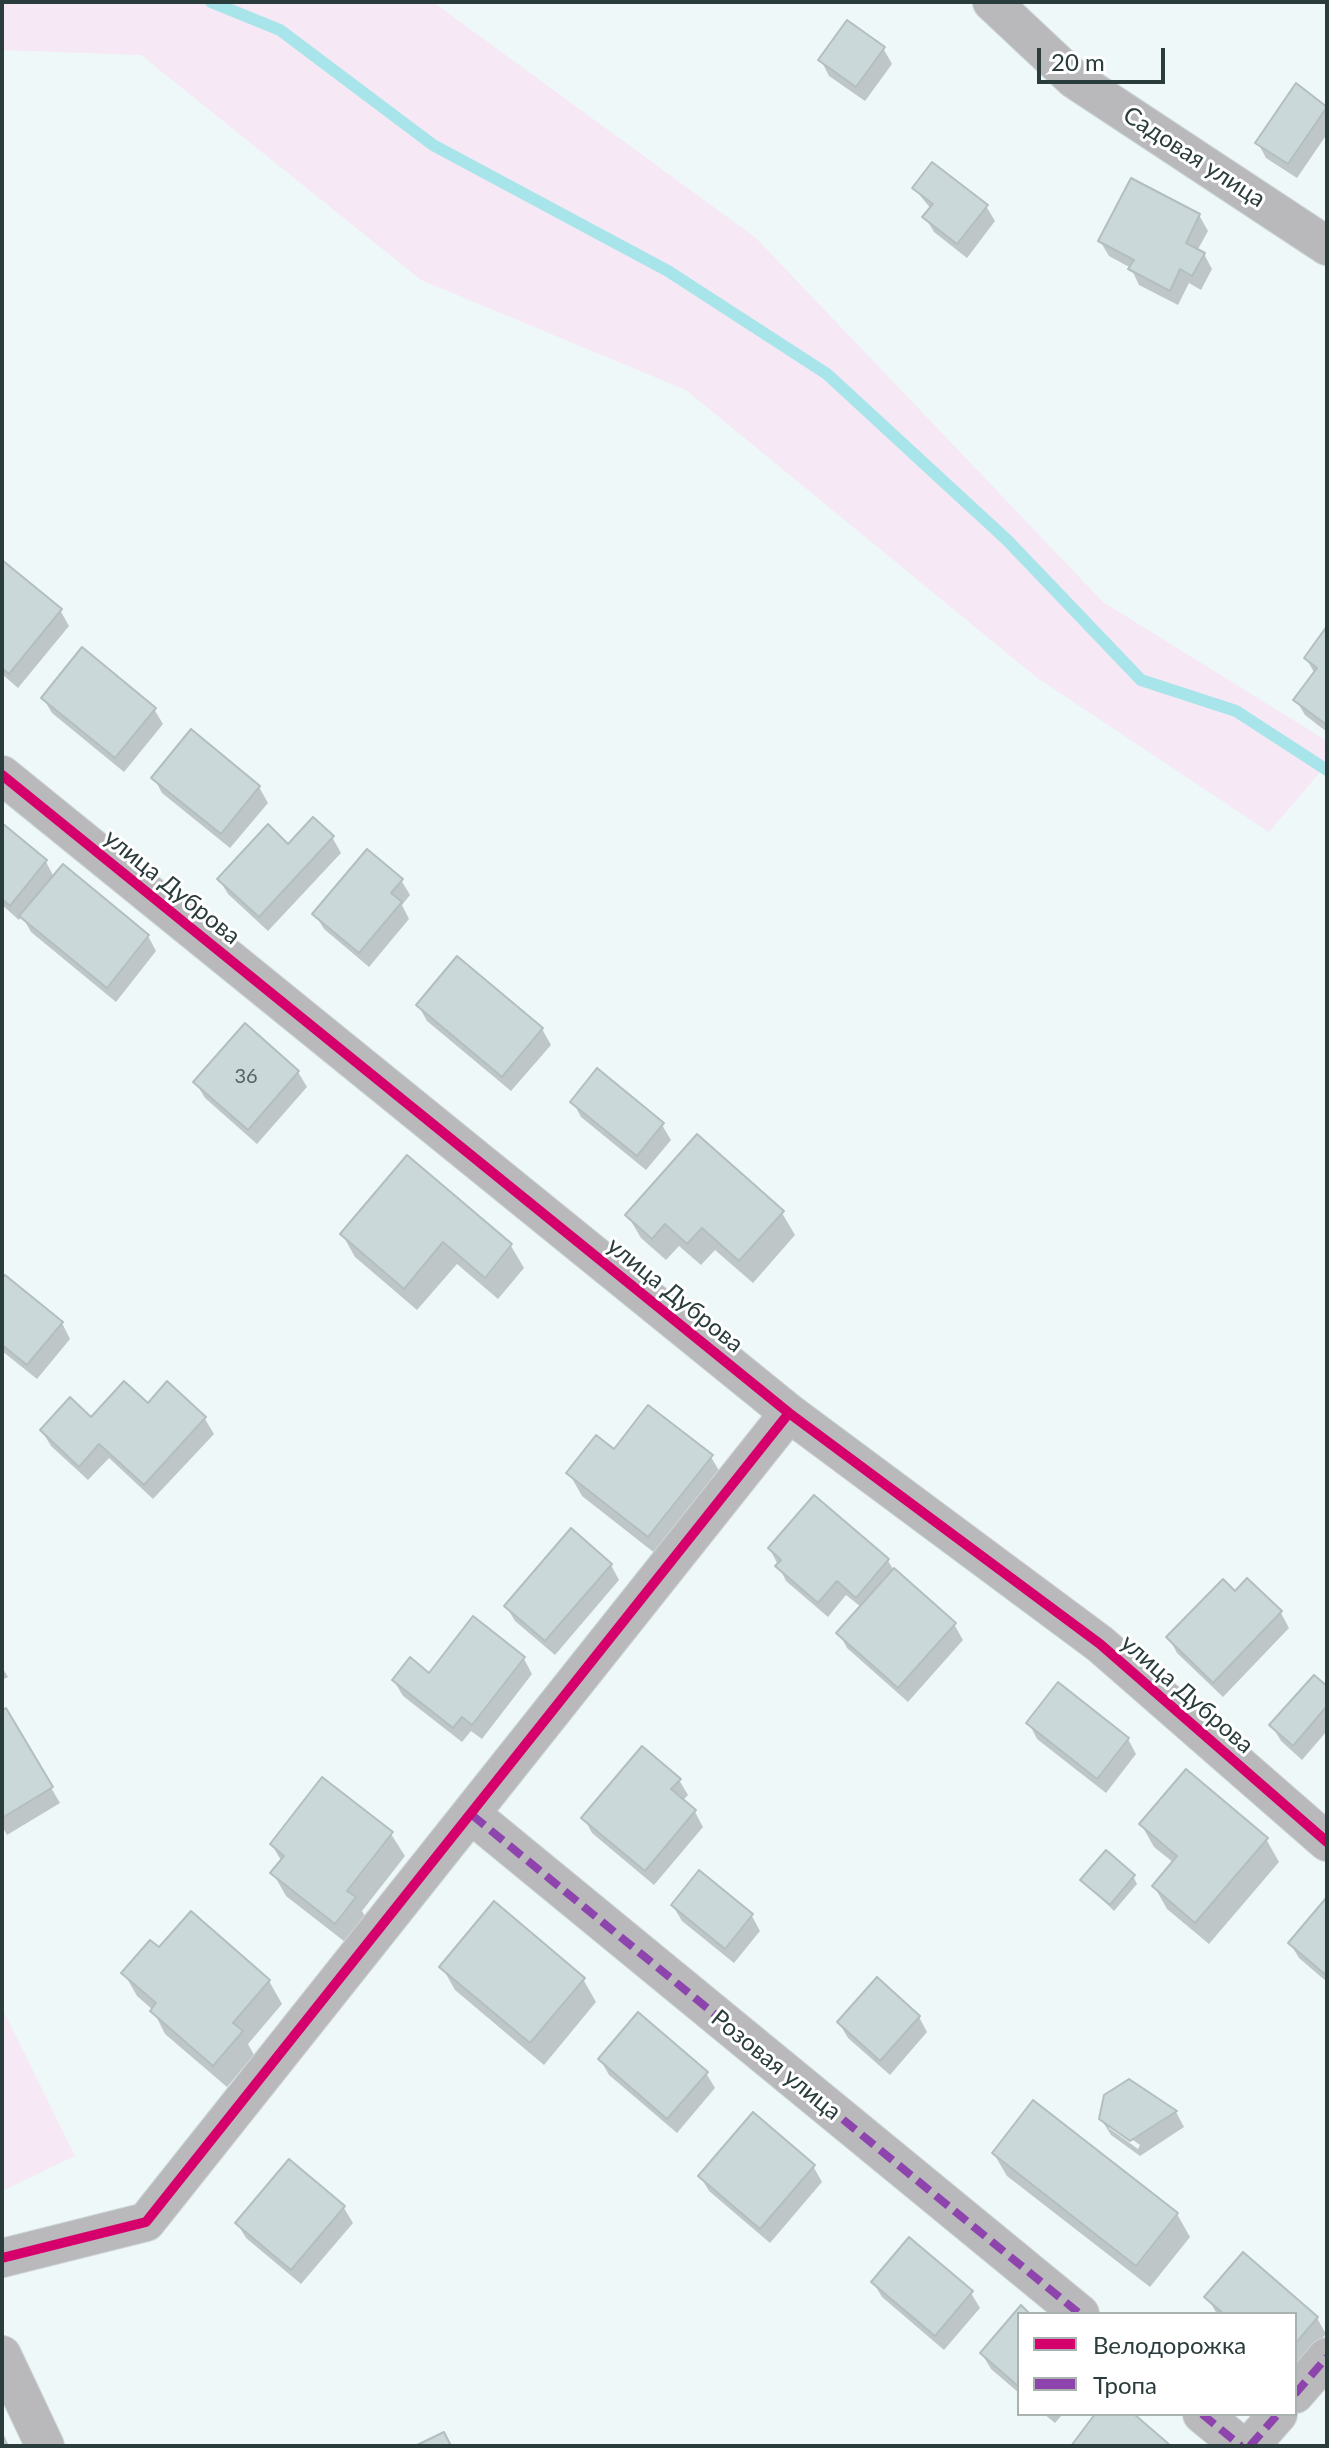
<!DOCTYPE html>
<html>
<head>
<meta charset="utf-8">
<style>
  body { margin:0 }
  #map { position:relative; width:1329px; height:2448px; overflow:hidden; background:#eef8f9; font-family:Lato,sans-serif }
  canvas { display:block }
  .frame { position:absolute; inset:0; border:4px solid #2b3c3d; pointer-events:none }
  .legend { position:absolute; left:1017px; top:2312px; width:280px; height:104px; box-sizing:border-box; background:#fff; border:2px solid #aab1b1; margin:0; padding:10px 14px; list-style:none; font-size:24px; color:#2b3c3d }
  .legend li { display:flex; align-items:center; gap:16px; height:40px }
  .legend b { width:40px; border:2px solid #aab1b1 }
  .scale { position:absolute; left:1037px; top:48px; width:128px; height:36px; box-sizing:border-box; border:4px solid #2b3c3d; border-top:0; padding-left:10px; font-size:24px; line-height:28px; white-space:nowrap; color:#2b3c3d; -webkit-text-stroke:6px #fff; paint-order:stroke }
</style>
</head>
<body>
<div id="map">
<canvas width="1329" height="2448"></canvas>
<div class="frame"></div>
<ul class="legend">
<li><b style="height:10px;background:#d6006c"></b>Велодорожка</li>
<li><b style="height:10px;background:#8e44ad"></b>Тропа</li>
</ul>
<div class="scale">20 m</div>
</div>
<script>
const c = document.querySelector('canvas').getContext('2d');
c.lineJoin = 'round';
function paint(path, color) { c.fillStyle = color; c.fill(path, 'evenodd'); }
const poly = rows => new Path2D(rows.map(r => 'M' + r).join(''));
function stroke(path, color, width, dash) { c.strokeStyle = color; c.lineWidth = width; c.lineCap = dash ? 'butt' : 'round'; c.setLineDash(dash || []); c.stroke(path); }
function write(font, color, halo, rows, align = 'center') {
  c.font = font + ' Lato,sans-serif'; c.lineWidth = 6; c.setLineDash([]); c.textBaseline = 'middle'; c.strokeStyle = halo; c.fillStyle = color; for (const [text, x, y, turn = 0] of rows) {
    c.save(); c.translate(x, y); c.rotate((+turn || 0) * Math.PI / 180); c.textAlign = isNaN(turn) ? turn : align; if (halo) c.strokeText(text, 0, 0); c.fillText(text, 0, 0); c.restore();
  }
}
paint(poly([
  [2,2,433,2,756,238,1103,602,1327,741,1327,764,1269,832,1036,677,686,390,421,280,141,55,2,50],
  [2,2008,75,2156,2,2191]
]), '#f6e8f4');
paint(poly([
  [883,48,892,64,865,101,829,76,821,60],
  [1327,108,1327,134,1297,178,1266,158,1258,143],
  [914,188,986,206,995,221,967,258,934,232,925,217,931,209],
  [1199,215,1208,231,1197,251,1204,254,1212,269,1201,290,1189,283,1178,305,1139,285,1131,268,1109,256,1100,241],
  [2,563,60,610,69,626,18,688,2,674],
  [1327,630,1327,732,1305,715,1296,700,1315,674,1306,658],
  [43,698,154,709,163,724,124,772,52,713],
  [192,732,259,787,268,803,230,848,162,793,154,778],
  [2,826,46,862,54,877,148,936,156,951,116,1002,31,932,22,916,19,920,2,905],
  [332,837,341,853,268,931,228,894,219,879,289,846],
  [401,880,410,895,402,905,409,919,369,967,324,929,315,914],
  [457,959,542,1029,551,1045,511,1091,427,1021,418,1005],
  [298,1072,307,1087,257,1144,205,1098,196,1083],
  [573,1102,662,1125,671,1140,646,1170,581,1117],
  [408,1158,511,1246,524,1268,498,1299,457,1264,417,1310,355,1257,342,1234],
  [782,1213,795,1235,753,1283,715,1250,701,1265,679,1246,666,1260,641,1238,628,1216],
  [2,1281,62,1323,70,1339,37,1379,2,1351],
  [167,1384,205,1419,214,1434,153,1499,109,1458,88,1480,51,1446,42,1431,148,1406],
  [711,1457,724,1479,661,1558,582,1496,569,1473],
  [770,1549,888,1561,893,1569,954,1624,963,1640,908,1702,847,1648,839,1633,861,1607,846,1595,828,1617,786,1581],
  [611,1565,619,1580,555,1655,515,1621,506,1606],
  [1247,1581,1281,1613,1289,1628,1223,1697,1177,1653,1169,1638,1235,1594],
  [524,1659,532,1674,482,1739,471,1731,462,1742,403,1696,394,1681],
  [2,1667,8,1677,2,1680],
  [1327,1689,1327,1731,1302,1760,1281,1741,1272,1726],
  [6,1711,60,1803,7,1835,2,1826,2,1713],
  [1029,1723,1128,1739,1136,1754,1106,1793,1037,1739],
  [679,1780,688,1795,682,1801,695,1812,703,1827,654,1885,592,1833,584,1818],
  [1141,1824,1266,1839,1279,1862,1209,1944,1167,1909,1154,1886,1174,1863,1154,1847],
  [391,1834,405,1856,362,1911,368,1921,349,1945,286,1896,273,1873,282,1862,272,1845],
  [1133,1876,1137,1884,1114,1911,1083,1880],
  [1327,1900,1327,1982,1299,1958,1290,1943],
  [673,1906,752,1916,760,1931,734,1963,682,1921],
  [191,1914,269,1981,282,2004,248,2044,254,2055,227,2087,165,2034,153,2010,137,1996,124,1973,159,1950],
  [442,1967,583,1979,596,2002,544,2065,455,1990],
  [919,2017,927,2032,890,2075,848,2038,839,2023],
  [600,2059,706,2073,715,2088,677,2133,609,2075],
  [1129,2081,1176,2112,1184,2127,1140,2156,1111,2135,1101,2119],
  [1109,2123,1140,2145,1138,2149,1109,2128],
  [994,2154,1177,2214,1190,2237,1150,2287,1007,2176],
  [289,2162,344,2208,353,2223,301,2284,246,2238,237,2223],
  [813,2166,822,2182,770,2243,709,2191,700,2176],
  [1243,2255,1317,2318,1326,2334,1295,2369,1295,2314,1217,2314,1207,2297],
  [873,2282,971,2293,980,2308,944,2350,882,2297],
  [1021,2308,1027,2314,1019,2314,1019,2393,991,2369,982,2354],
  [1044,2414,1063,2414,1055,2423],
  [2,2431,9,2446,2,2446]
]), '#0003');
stroke(poly([
  [211,2,280,30,433,145,668,271,827,374,1007,540,1141,680,1236,711,1327,770]
]), '#a7e5ea', 12);
const building = poly([
  [847,20,885,47,856,87,818,60,847,20],
  [1296,83,1327,107,1288,164,1255,143,1296,83],
  [932,162,988,205,957,244,922,217,933,204,912,188,932,162],
  [1131,178,1200,214,1186,243,1205,253,1192,276,1180,269,1170,291,1128,269,1134,260,1098,241,1131,178],
  [2,560,62,609,9,674,2,668,2,560],
  [1327,626,1327,725,1293,700,1317,668,1304,658,1327,626],
  [82,647,156,708,115,758,41,698,82,647],
  [191,729,260,786,221,834,151,778,191,729],
  [313,817,334,836,259,917,217,879,268,824,288,844,313,817],
  [2,823,47,860,10,906,2,899,2,823],
  [367,849,403,879,391,893,402,902,359,953,312,914,367,849],
  [63,864,149,935,107,988,19,916,63,864],
  [457,956,543,1028,502,1077,416,1005,457,956],
  [245,1023,299,1071,248,1130,193,1082,245,1023],
  [597,1068,664,1123,637,1156,570,1102,597,1068],
  [697,1134,784,1211,739,1261,702,1228,687,1244,665,1224,652,1239,625,1215,697,1134],
  [407,1155,512,1244,485,1278,443,1242,404,1289,340,1234,407,1155],
  [5,1275,63,1322,27,1365,2,1345,2,1278,5,1275],
  [124,1381,148,1403,167,1381,206,1417,144,1485,99,1444,79,1467,40,1430,70,1397,91,1417,124,1381],
  [648,1405,713,1455,648,1537,566,1473,596,1435,614,1449,648,1405],
  [814,1495,889,1559,856,1598,837,1581,818,1603,775,1566,781,1560,768,1548,814,1495],
  [571,1528,612,1564,545,1641,504,1606,571,1528],
  [894,1568,956,1623,898,1688,836,1633,894,1568],
  [1247,1578,1282,1611,1213,1683,1166,1637,1223,1579,1235,1591,1247,1578],
  [473,1616,525,1657,472,1725,462,1717,453,1728,392,1680,410,1657,429,1673,473,1616],
  [1314,1675,1327,1686,1327,1706,1293,1746,1269,1725,1314,1675],
  [1058,1682,1129,1738,1097,1779,1026,1723,1058,1682],
  [6,1708,53,1787,2,1818,2,1711,6,1708],
  [642,1746,681,1779,671,1789,696,1810,645,1871,581,1818,642,1746],
  [1186,1769,1268,1838,1195,1923,1152,1886,1177,1856,1139,1824,1186,1769],
  [322,1777,393,1832,347,1891,356,1897,335,1924,270,1873,284,1856,270,1844,322,1777],
  [1106,1850,1135,1875,1110,1905,1080,1880,1106,1850],
  [699,1870,753,1914,725,1949,671,1905,699,1870],
  [1327,1897,1327,1976,1288,1943,1327,1897],
  [494,1901,585,1978,530,2043,439,1967,494,1901],
  [191,1911,270,1980,233,2023,243,2031,213,2066,150,2011,156,2003,121,1973,150,1940,159,1947,191,1911],
  [877,1977,920,2016,880,2061,837,2022,877,1977],
  [638,2012,708,2072,667,2119,598,2059,638,2012],
  [1129,2079,1177,2111,1130,2141,1099,2119,1104,2095,1129,2079],
  [1033,2100,1178,2213,1136,2266,992,2153,1033,2100],
  [753,2112,815,2165,760,2229,698,2176,753,2112],
  [289,2159,345,2206,291,2270,235,2223,289,2159],
  [909,2237,973,2291,935,2336,871,2282,909,2237],
  [1243,2252,1318,2317,1295,2344,1295,2314,1224,2314,1204,2297,1243,2252],
  [1021,2305,1030,2314,1019,2314,1019,2387,980,2353,1021,2305],
  [1095,2414,1134,2414,1171,2446,1071,2446,1095,2414],
  [444,2432,451,2446,415,2446,444,2432]
]);
paint(building, '#cbd8d9');
stroke(building, '#b2bebf', 2);
const street = poly([
  [992,2,1074,79,1327,246],
  [2,775,789,1413,1100,1644,1327,1842],
  [472,1815,1080,2314],
  [2,2258,146,2222,789,1413],
  [2,2355,45,2446],
  [1295,2394,1327,2357],
  [1202,2414,1241,2446],
  [1250,2446,1278,2414]
]);
stroke(street, '#ccd5d6', 40);
stroke(street, '#b9b8bb', 38);
stroke(poly([
  [472,1815,1080,2314],
  [1295,2394,1327,2357],
  [1202,2414,1241,2446],
  [1250,2446,1278,2414]
]), '#8e44ad', 8, [16, 8]);
stroke(poly([
  [2,775,789,1413,1100,1644,1327,1842],
  [2,2258,146,2222,789,1413]
]), '#d6006c', 10);
write('20px', '#536364', null, [
  ["36",246,1077]
]);
write('24px', '#2b3c3d', '#fff', [
  ["Садовая улица",1194,157,33],
  ["улица Дуброва",172,887,39],
  ["улица Дуброва",675,1295,39],
  ["улица Дуброва",1187,1694,41],
  ["Розовая улица",776,2065,39]
]);
</script>
</body>
</html>
